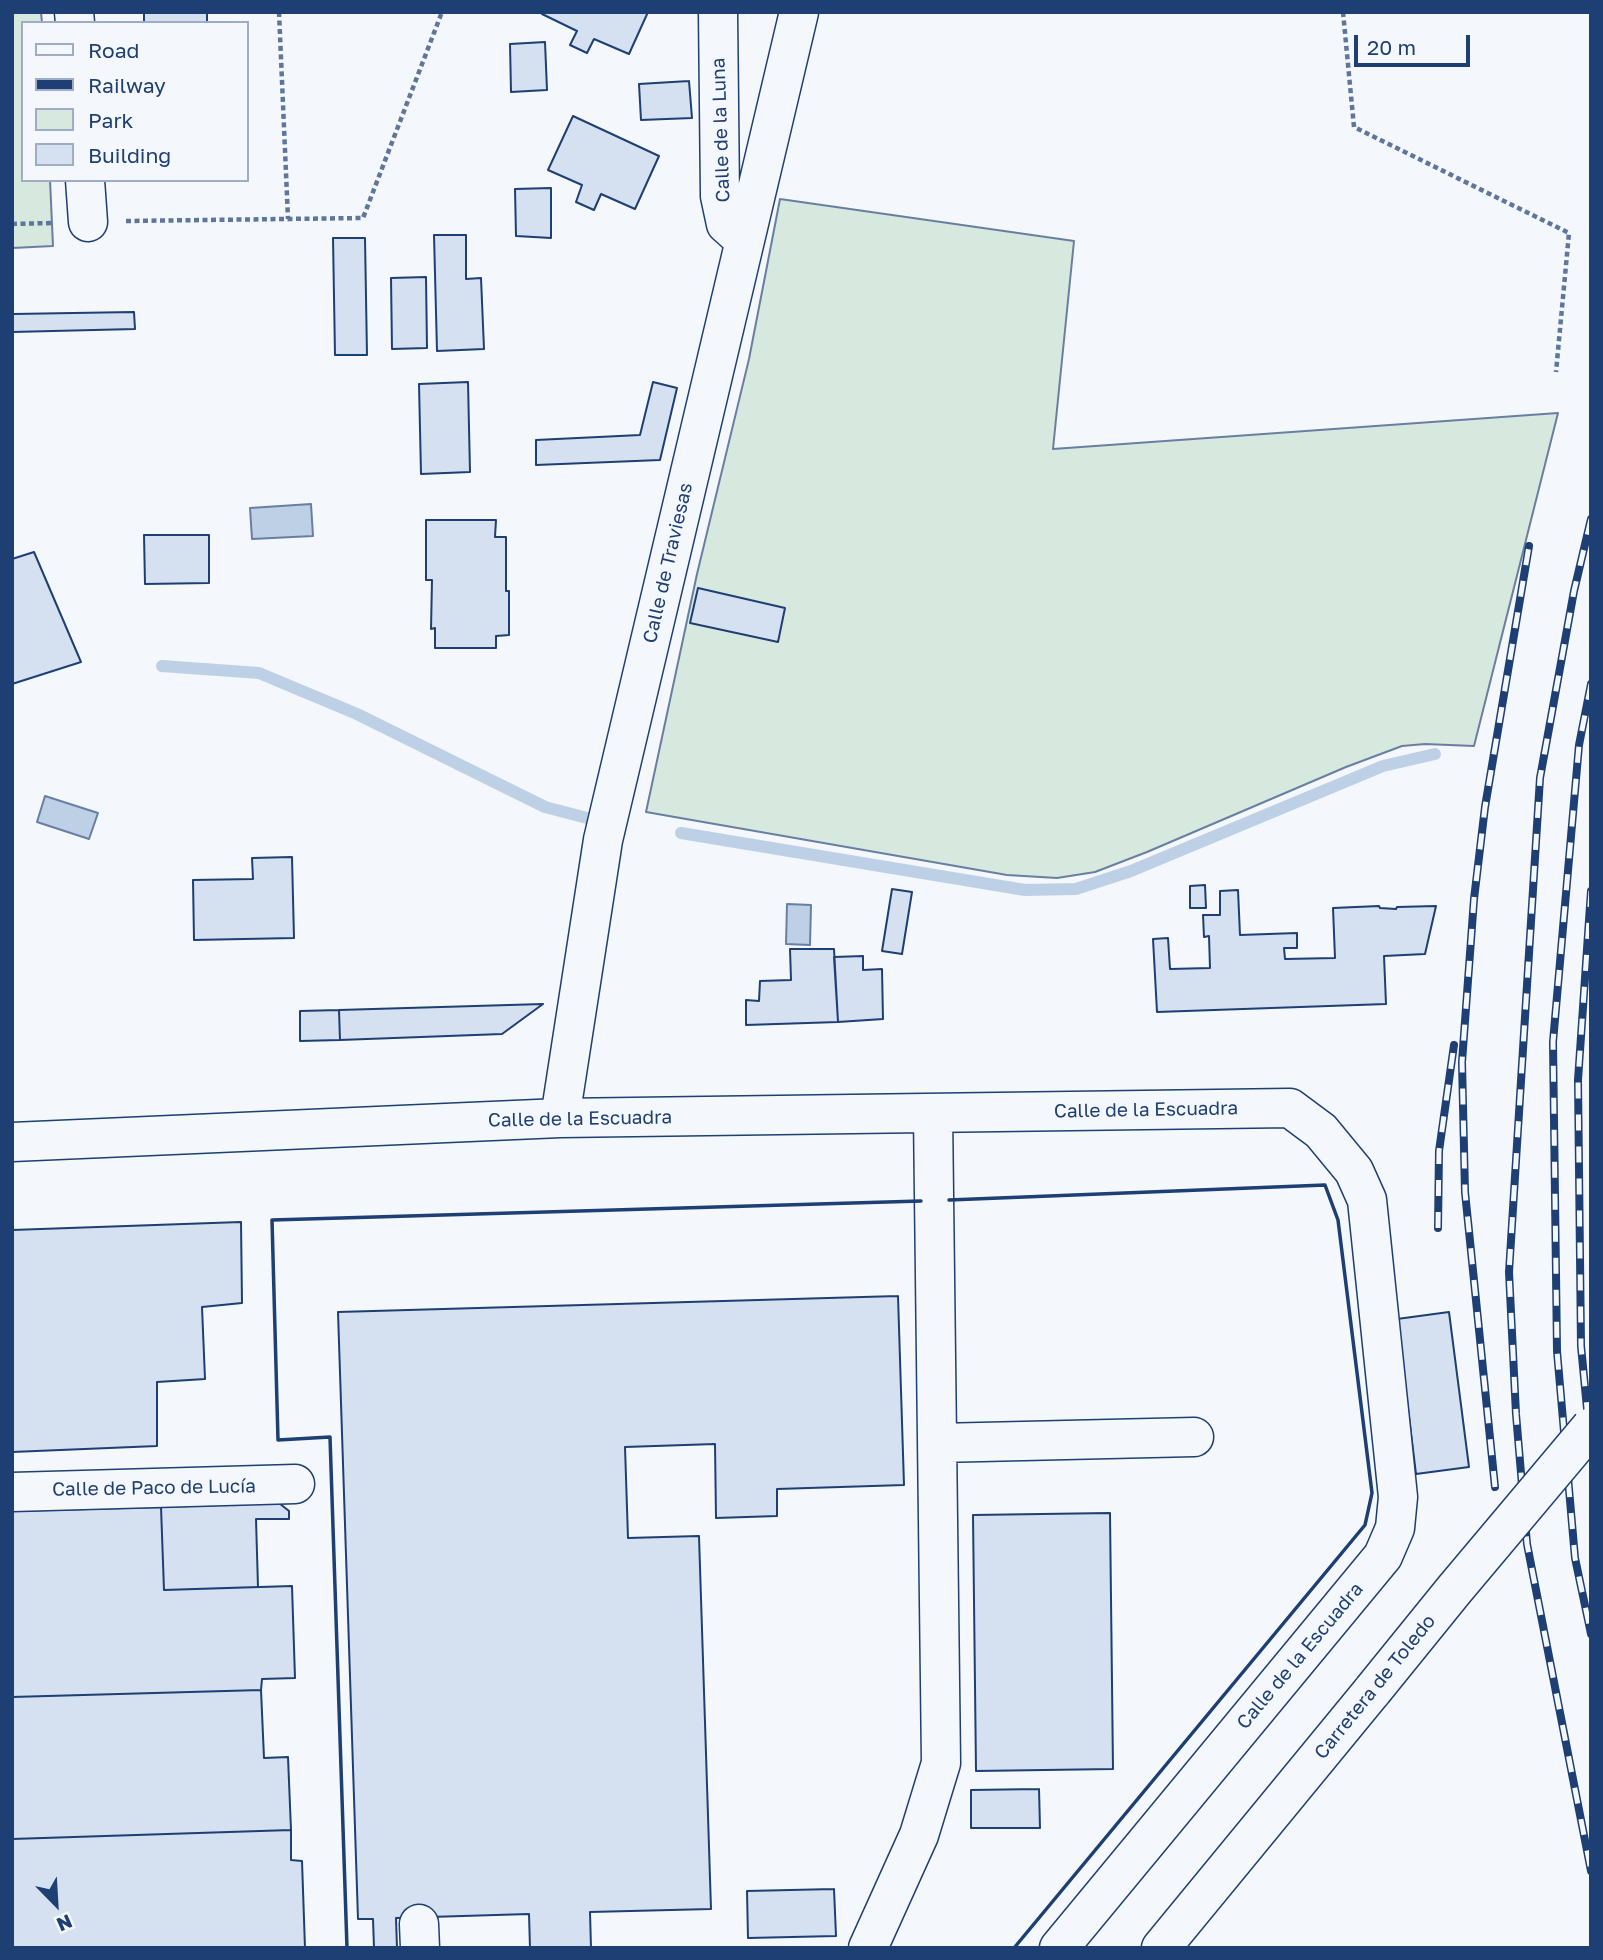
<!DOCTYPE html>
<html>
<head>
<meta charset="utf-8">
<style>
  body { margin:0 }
  #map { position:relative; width:1603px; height:1960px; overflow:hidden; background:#f4f7fb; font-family:"Golos Text",sans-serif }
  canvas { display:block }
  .frame { position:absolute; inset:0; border:14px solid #1d3f73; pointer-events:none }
  .legend { position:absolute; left:21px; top:21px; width:228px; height:161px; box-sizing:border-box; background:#f4f7fb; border:2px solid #9eadc5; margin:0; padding:9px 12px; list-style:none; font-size:21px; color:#1d3f73 }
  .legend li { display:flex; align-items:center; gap:14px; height:35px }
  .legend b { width:35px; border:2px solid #9eadc5 }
  .north { position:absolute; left:21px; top:1869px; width:70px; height:70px; -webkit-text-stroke:5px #f4f7fb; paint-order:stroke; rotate:156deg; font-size:19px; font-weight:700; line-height:28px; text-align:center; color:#1d3f73 }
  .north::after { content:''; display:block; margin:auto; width:24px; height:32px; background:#1d3f73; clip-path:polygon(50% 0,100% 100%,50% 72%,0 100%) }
  .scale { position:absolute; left:1354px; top:35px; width:116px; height:32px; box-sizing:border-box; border:4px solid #1d3f73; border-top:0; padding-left:9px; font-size:21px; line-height:24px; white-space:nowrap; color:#1d3f73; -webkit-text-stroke:5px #f4f7fb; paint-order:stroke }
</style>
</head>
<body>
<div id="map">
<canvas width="1603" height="1960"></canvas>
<div class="frame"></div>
<ul class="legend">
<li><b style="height:9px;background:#f4f7fb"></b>Road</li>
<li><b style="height:9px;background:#1d3f73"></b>Railway</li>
<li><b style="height:19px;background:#d7e8df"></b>Park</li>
<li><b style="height:19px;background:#d5e0f0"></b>Building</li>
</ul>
<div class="north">N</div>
<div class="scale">20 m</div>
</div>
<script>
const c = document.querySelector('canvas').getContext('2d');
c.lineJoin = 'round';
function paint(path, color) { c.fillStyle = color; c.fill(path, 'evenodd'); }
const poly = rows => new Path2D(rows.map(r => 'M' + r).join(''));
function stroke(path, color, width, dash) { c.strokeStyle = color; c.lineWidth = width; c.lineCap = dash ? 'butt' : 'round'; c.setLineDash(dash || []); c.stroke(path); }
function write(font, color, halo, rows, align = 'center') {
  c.font = font + ' "Golos Text",sans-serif'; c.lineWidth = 5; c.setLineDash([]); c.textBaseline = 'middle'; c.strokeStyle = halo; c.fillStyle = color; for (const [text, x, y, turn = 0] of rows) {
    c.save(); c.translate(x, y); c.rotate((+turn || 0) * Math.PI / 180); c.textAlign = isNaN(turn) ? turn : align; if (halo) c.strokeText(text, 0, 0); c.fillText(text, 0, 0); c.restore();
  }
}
const green = poly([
  [12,12,41,12,42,23,23,23,23,180,50,180,53,246,12,248,12,12],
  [780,199,1074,241,1053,449,1558,413,1474,746,1425,744,1402,746,1346,767,1147,852,1095,872,1057,878,1007,875,646,812,697,574,749,359,780,199]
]);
paint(green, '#d7e8df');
stroke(green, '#687fa3', 2);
const water = poly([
  [311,504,313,536,252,539,250,508,311,504],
  [45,796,98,813,89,839,37,822,45,796],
  [787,904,811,905,810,945,786,944,787,904]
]);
paint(water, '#bed0e5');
stroke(water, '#687fa3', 2);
stroke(poly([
  [162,666,259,673,357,714,545,807,587,818],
  [681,833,1025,890,1076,889,1131,871,1383,766,1435,754]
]), '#bed0e5', 12);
const building = poly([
  [144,12,207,12,207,23,144,23,144,12],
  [543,12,648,12,629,54,594,39,587,53,570,45,577,31,542,14,543,12],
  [545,42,547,90,511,92,510,44,545,42],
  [689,81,692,118,641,120,639,84,689,81],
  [573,116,659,156,635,209,601,194,594,210,576,202,582,185,548,170,573,116],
  [551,188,551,238,516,236,515,189,551,188],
  [434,235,466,235,466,279,481,278,484,349,437,351,434,235],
  [333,238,365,238,367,355,335,355,333,238],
  [426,277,427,348,392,349,391,278,426,277],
  [12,286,13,314,134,312,135,329,12,332,12,286],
  [468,382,470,472,421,474,419,384,468,382],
  [653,382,677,388,660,460,536,465,536,440,640,435,653,382],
  [426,520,496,520,495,537,506,537,506,591,509,591,509,635,496,636,496,648,435,648,435,628,431,629,432,580,426,580,426,520],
  [144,535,209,535,209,583,145,584,144,535],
  [34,552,81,662,12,684,12,559,34,552],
  [698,588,785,608,778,642,690,623,698,588],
  [292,857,294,938,194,940,193,880,253,879,252,858,292,857],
  [1205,885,1206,908,1190,908,1190,886,1205,885],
  [892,889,912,892,902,954,882,951,892,889],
  [1238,890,1240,935,1297,933,1297,948,1284,948,1285,959,1335,958,1333,908,1379,906,1380,908,1396,909,1397,907,1436,906,1425,954,1384,956,1386,1004,1157,1012,1153,939,1168,938,1170,969,1210,968,1209,936,1204,937,1203,915,1220,915,1220,891,1238,890],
  [790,949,834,949,838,1022,746,1025,746,1000,759,1001,760,981,791,980,790,949],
  [863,956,863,970,882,969,883,1019,838,1022,834,957,863,956],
  [543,1004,502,1034,340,1040,339,1010,543,1004],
  [339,1010,340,1040,300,1041,300,1011,339,1010],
  [241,1222,242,1303,202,1307,205,1379,157,1382,157,1446,12,1452,12,1230,241,1222],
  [898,1296,904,1485,777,1489,777,1516,716,1518,715,1444,625,1447,628,1538,699,1536,711,1909,590,1912,591,1948,530,1948,529,1914,396,1918,397,1948,374,1948,373,1919,358,1919,338,1312,898,1296],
  [1449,1312,1469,1467,1416,1474,1397,1319,1449,1312],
  [279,1503,289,1511,289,1519,256,1519,258,1587,164,1590,161,1507,279,1503],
  [161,1507,164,1590,292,1586,295,1678,262,1679,261,1690,12,1697,12,1511,161,1507],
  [1110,1513,1113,1769,976,1771,973,1515,1110,1513],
  [261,1690,264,1758,288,1757,291,1830,12,1839,12,1697,261,1690],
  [1039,1789,1040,1828,971,1828,971,1790,1039,1789],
  [291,1830,291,1860,302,1861,305,1948,12,1948,12,1839,291,1830],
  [834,1889,836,1936,748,1938,747,1891,834,1889]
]);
paint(building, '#d5e0f0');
stroke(building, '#1d3f73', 2);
const minor = poly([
  [74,12,75,23],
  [718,12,720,196,726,224,744,240],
  [85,180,88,222],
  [560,1118,603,840,799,12],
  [12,1142,560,1118,1290,1108,1321,1131,1354,1171,1367,1200,1398,1497,1395,1528,1383,1556,1059,1948],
  [938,1443,1194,1437],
  [12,1492,295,1484],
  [419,1924,420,1948],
  [868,1948,919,1835,941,1763,933,1114],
  [1161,1948,1373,1690]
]);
stroke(minor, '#1d3f73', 41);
stroke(poly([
  [279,12,288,219],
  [1343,12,1354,127,1569,233,1556,372],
  [126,221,363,218,442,12],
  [12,224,51,223]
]), '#5e769c', 4.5, [5, 3.5]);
stroke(minor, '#f4f7fb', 38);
const rail = poly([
  [1591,519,1574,591,1540,778,1509,1272,1516,1414,1527,1544,1591,1871],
  [1591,684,1579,745,1553,1042,1557,1351,1575,1558,1591,1634],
  [1591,891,1578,1080,1581,1346,1591,1450],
  [1438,1228,1439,1151,1454,1045],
  [1495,1487,1465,1192,1462,1062,1474,899,1485,807,1529,546]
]);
stroke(rail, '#1d3f73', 8);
stroke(rail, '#f4f7fb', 5, [16]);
const minorBridge = poly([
  [1373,1690,1454,1590,1591,1427]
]);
stroke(minorBridge, '#1d3f73', 41, []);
stroke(minorBridge, '#f4f7fb', 38);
stroke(poly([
  [949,1200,1325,1185,1338,1220,1372,1493,1365,1525,1014,1948],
  [347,1948,330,1437,278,1440,272,1220,921,1201]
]), '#1d3f73', 3.5);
write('19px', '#1d3f73', '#f4f7fb', [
  ["Calle de la Luna",721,130,-92],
  ["Calle de Traviesas",668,563,-77],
  ["Calle de la Escuadra",1146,1110,-1],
  ["Calle de la Escuadra",580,1119,-1],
  ["Calle de Paco de Lucía",154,1488,-1],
  ["Calle de la Escuadra",1300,1656,-50],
  ["Carretera de Toledo",1375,1687,-51]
]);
</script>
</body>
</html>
